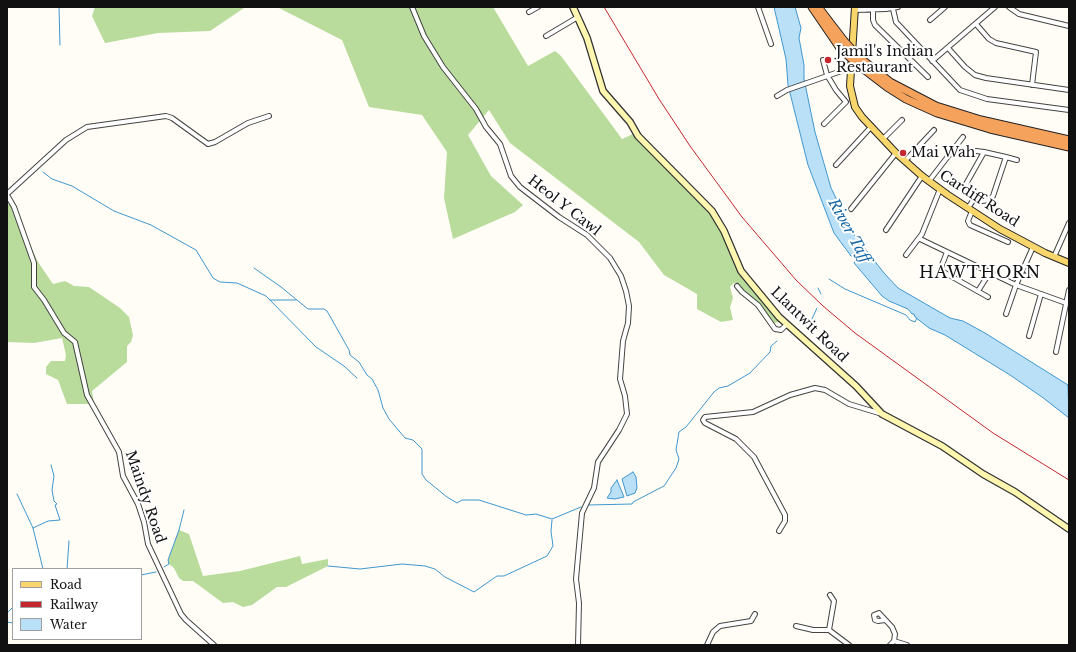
<!DOCTYPE html>
<html>
<head>
<meta charset="utf-8">
<style>
  body { margin:0 }
  #map { position:relative; width:1076px; height:652px; overflow:hidden; background:#fffdf5; font-family:"Libre Baskerville",serif }
  canvas { display:block }
  .frame { position:absolute; inset:0; border:8px solid #111; pointer-events:none }
  .legend { position:absolute; left:12px; top:568px; width:130px; height:72px; box-sizing:border-box; background:#fff; border:1px solid #a0a0a0; margin:0; padding:5px 7px; list-style:none; font-size:12px; color:#111 }
  .legend li { display:flex; align-items:center; gap:8px; height:20px }
  .legend b { width:20px; border:1px solid #a0a0a0 }
</style>
</head>
<body>
<div id="map">
<canvas width="1076" height="652"></canvas>
<div class="frame"></div>
<ul class="legend">
<li><b style="height:5px;background:#f9d66b"></b>Road</li>
<li><b style="height:5px;background:#c4262e"></b>Railway</li>
<li><b style="height:11px;background:#b9e0f7"></b>Water</li>
</ul>
</div>
<script>
const c = document.querySelector('canvas').getContext('2d');
c.lineJoin = 'round';
function paint(path, color) { c.fillStyle = color; c.fill(path, 'evenodd'); }
const poly = rows => new Path2D(rows.map(r => 'M' + r).join(''));
function stroke(path, color, width, dash) { c.strokeStyle = color; c.lineWidth = width; c.lineCap = dash ? 'butt' : 'round'; c.setLineDash(dash || []); c.stroke(path); }
function write(font, color, halo, rows, align = 'center') {
  c.font = font + ' "Libre Baskerville",serif'; c.lineWidth = 4; c.setLineDash([]); c.textBaseline = 'middle'; c.strokeStyle = halo; c.fillStyle = color; for (const [text, x, y, turn = 0] of rows) {
    c.save(); c.translate(x, y); c.rotate((+turn || 0) * Math.PI / 180); c.textAlign = isNaN(turn) ? turn : align; if (halo) c.strokeText(text, 0, 0); c.fillText(text, 0, 0); c.restore();
  }
}
paint(poly([
  [95,7,249,7,244,8,210,31,158,33,105,43,92,16],
  [277,7,493,7,528,66,555,51,561,56,622,139,633,134,710,212,721,231,739,272,781,322,774,323,760,304,744,291,739,284,734,283,730,287,733,298,730,307,733,320,721,322,697,309,697,294,664,275,639,242,510,143,489,110,468,135,491,176,523,205,515,212,453,239,444,198,447,152,422,115,369,107,342,40],
  [7,203,13,207,38,262,53,284,65,281,74,286,89,287,120,308,129,317,133,335,131,342,127,346,127,362,92,391,94,404,67,404,58,380,46,374,46,367,51,361,65,361,66,355,62,338,34,343,7,342],
  [179,530,189,534,203,576,240,571,300,556,302,564,328,559,328,566,286,587,277,587,252,605,243,607,233,602,223,603,193,581,183,581,179,578,174,568,169,564,168,560]
]), '#b9dc9c');
const water = poly([
  [774,7,795,7,801,28,799,38,804,65,804,79,815,132,831,188,855,236,884,273,898,288,950,318,963,321,985,333,1068,385,1069,418,1042,397,1010,375,945,335,929,328,915,317,914,314,912,314,908,309,889,301,882,296,854,263,857,257,851,256,834,233,808,165,788,85,786,59,774,7],
  [633,472,636,477,637,488,635,493,627,496,622,479,633,472],
  [617,480,624,497,615,499,607,498,611,492,611,488,617,480]
]);
paint(water, '#b9e0f7');
stroke(water, '#3f96cf', 1);
stroke(poly([
  [59,7,60,45],
  [43,172,52,179,72,186,114,211,151,225,196,250,213,278,220,282,237,283,266,296,316,347,344,366,357,378],
  [254,268,281,287,308,309,324,309,327,311,349,350,350,355,359,362,367,375,372,379,378,390,383,408,389,419,405,438,413,440,422,449,422,474,426,480,447,497,457,503,462,500,479,500,526,515,536,514,552,519,581,507],
  [829,279,845,289,906,315,910,320,915,322,917,318],
  [818,288,821,294],
  [270,300,296,300],
  [812,319,817,308],
  [17,494,33,528,43,569],
  [588,505,632,504,633,502,664,486,676,468,679,459,676,450,679,432,686,427,714,392,719,388,728,386,750,373,770,352,771,346,777,341],
  [33,528,48,521,60,520,55,505,57,504,54,501,52,490,54,476,51,465],
  [328,566,360,569,402,564,425,566,435,569,445,577,474,592,497,576,504,576,547,556,553,546,551,531,552,520],
  [164,567,169,564,168,560,179,530,184,510],
  [67,569,69,541],
  [141,575,156,572],
  [7,613,13,607],
  [7,622,13,623]
]), '#3f96cf', 1);
const street = poly([
  [412,7,424,36,443,67,476,109,486,127,500,144,511,176,520,187,559,217,587,235,610,258,621,276,626,291,629,306,628,323,623,341,620,379,625,396,627,414,619,430,598,462,594,488,582,513,576,579,579,603,578,645],
  [758,7,771,44],
  [1009,7,1019,14,1069,26],
  [873,9,873,20,875,25,928,77],
  [893,9,896,22,960,90,987,99,1069,110],
  [855,10,886,9,898,7],
  [529,12,538,7],
  [930,20,945,7],
  [976,24,989,39,996,43,1036,52,1032,85],
  [546,36,578,17],
  [948,48,965,67,975,75,986,78,1069,90],
  [823,60,827,75,836,90,846,102,824,124],
  [932,61,995,7],
  [777,96,787,90,850,68],
  [883,139,902,120],
  [976,151,984,152],
  [984,152,1006,157,993,196,989,200,982,201,974,199,967,190,966,184,984,152],
  [1006,157,1017,160],
  [905,161,934,130],
  [836,165,871,127],
  [929,181,963,137],
  [7,194,66,140,87,127,166,116,172,118,208,144,215,142,248,123,269,116],
  [7,195,14,207,34,263,34,287,44,300,64,333,75,342,87,395,119,452,123,476,138,504,144,522,148,544,181,614,186,620,214,645],
  [968,208,974,199],
  [851,209,896,153],
  [972,211,968,221,970,225,1008,242],
  [886,230,922,176],
  [920,239,1016,285,1066,303],
  [947,252,940,270,988,297],
  [906,255,922,234,940,189],
  [1054,257,1069,223],
  [1027,271,1034,273],
  [737,286,742,292,758,305,775,329,781,330,787,324],
  [978,291,990,272],
  [1006,314,1016,285,1033,247],
  [1029,336,1041,294],
  [1056,352,1069,290],
  [779,531,785,521,785,515,754,457,736,439,705,423,703,420,705,417,753,412,790,395,815,388,825,390,849,404,882,414],
  [830,595,834,601,829,630,849,645],
  [885,620,878,621,875,620,874,615,879,613,892,627,895,634,894,641,890,645],
  [796,626,813,630,829,630],
  [894,641,907,645],
  [707,645,713,632,720,626,751,621,755,614]
]);
const secondary = poly([
  [573,7,587,38,603,91,630,122,638,136,712,211,724,231,741,271,779,317,856,386,882,414,942,446,983,474,1015,492,1069,529]
]);
const primary = poly([
  [855,7,850,86,855,107,862,117,896,153,922,176,948,195,1000,229,1045,253,1069,263]
]);
const highway = poly([
  [812,7,840,48],
  [818,7,844,41],
  [860,58,890,82,936,106,981,120,1069,140],
  [857,64,887,87,906,99,937,113,990,129,1069,147]
]);
stroke(street, '#444', 6);
stroke(secondary, '#333', 8);
stroke(primary, '#222', 8);
stroke(highway, '#222', 9);
stroke(street, '#fff', 4);
stroke(secondary, '#fff6b0', 5.5);
stroke(primary, '#f9d66b', 6);
stroke(highway, '#f5a25d', 7);
stroke(poly([
  [604,7,659,99,690,146,742,217,796,280,823,306,855,333,993,433,1069,480]
]), '#c4262e', 1);
const highwayBridge = poly([
  [844,41,860,58],
  [840,48,857,64]
]);
stroke(highwayBridge, '#222', 9, []);
stroke(highwayBridge, '#f5a25d', 7);
for (const [x, y, r, color] of [
  [828,60,4,"#c4262e"],
  [903,153,4,"#c4262e"]
]) { const dot = new Path2D(); dot.arc(x, y, r, 0, 2 * Math.PI); c.fillStyle = color; c.fill(dot); stroke(dot, '#fff', 1.5); }
write('14px', '#111', '#fff', [
  ["Jamil's Indian",836,52],
  ["Restaurant",836,68],
  ["Mai Wah",911,153]
], 'left');
write('14px', '#111', '#fff', [
  ["Cardiff Road",979,199,33],
  ["Heol Y Cawl",564,206,38],
  ["Llantwit Road",809,325,44],
  ["Maindy Road",145,497,71]
]);
write('italic 15px', '#1768a6', '#fff', [
  ["River Taff",849,231,61]
]);
c.letterSpacing = '1px';
write('16px', '#111', '#fff', [
  ["HAWTHORN",980,273]
]);
c.letterSpacing = '0px';
</script>
</body>
</html>
